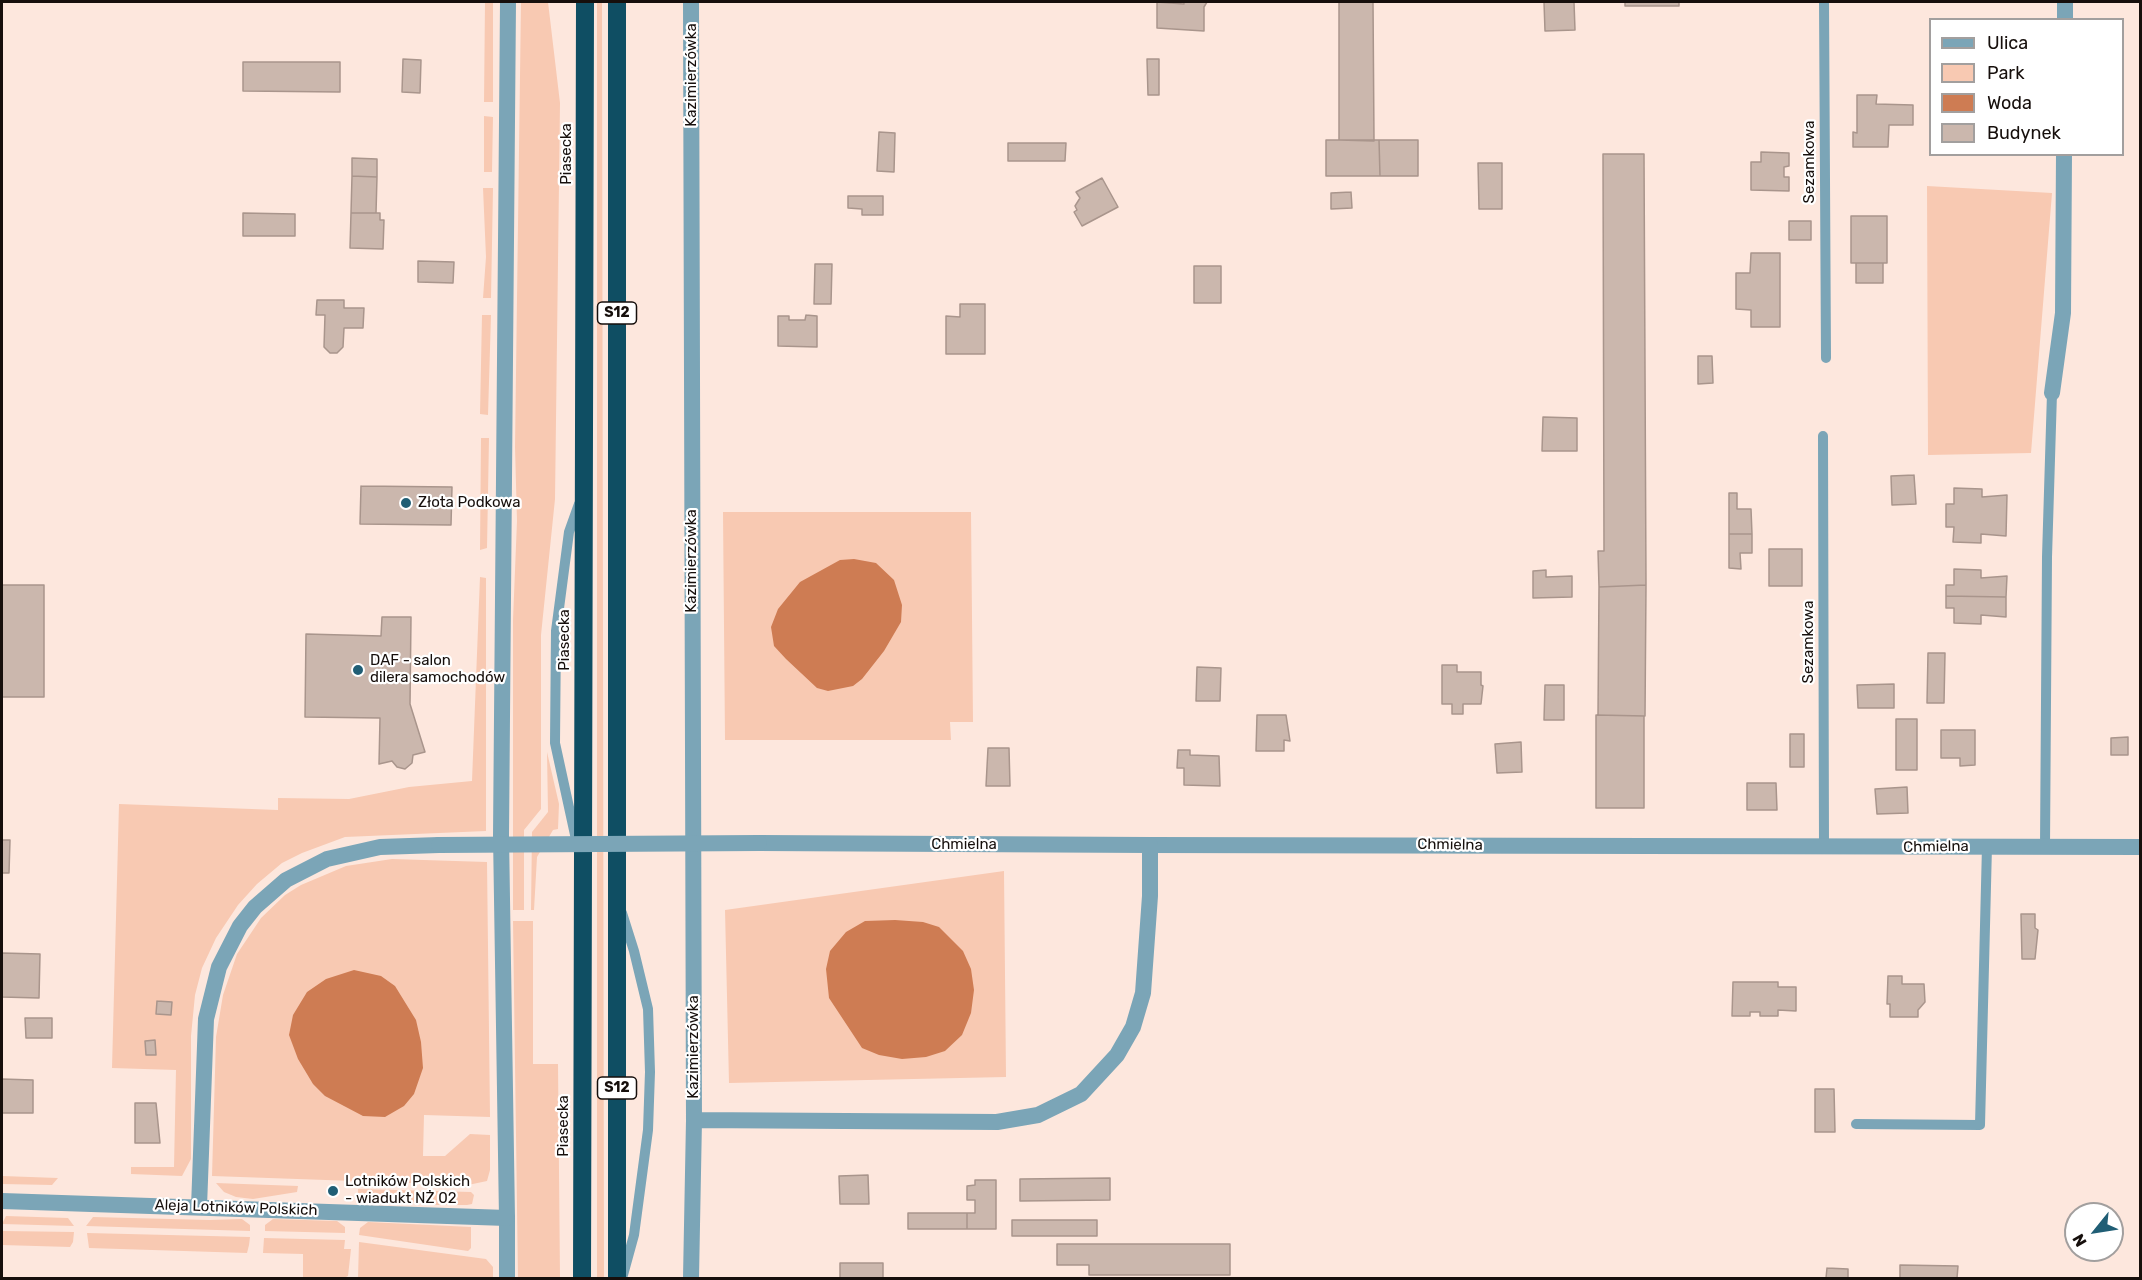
<!DOCTYPE html>
<html>
<head>
<meta charset="utf-8">
<style>
  body { margin:0 }
  #map { position:relative; width:2142px; height:1280px; overflow:hidden; background:#fde7dd; font-family:Rubik,sans-serif }
  canvas { display:block }
  .frame { position:absolute; inset:0; border:3px solid #160f0c; pointer-events:none }
  .legend { position:absolute; left:1929px; top:18px; width:195px; height:138px; box-sizing:border-box; background:#fff; border:2px solid #a29f9e; margin:0; padding:8px 10px; list-style:none; font-size:18px; color:#160f0c }
  .legend li { display:flex; align-items:center; gap:12px; height:30px }
  .legend b { width:30px; border:2px solid #a29f9e }
  .north { position:absolute; left:2064px; top:1202px; width:60px; height:60px; box-sizing:border-box; background:#fff; border:2px solid #a29f9e; border-radius:50%; rotate:240deg; font-size:16px; font-weight:700; line-height:24px; text-align:center; color:#160f0c }
  .north::after { content:''; display:block; margin:auto; width:21px; height:27px; background:#205e75; clip-path:polygon(50% 0,100% 100%,50% 72%,0 100%) }
</style>
</head>
<body>
<div id="map">
<canvas width="2142" height="1280"></canvas>
<div class="frame"></div>
<ul class="legend">
<li><b style="height:8px;background:#7ba5b7"></b>Ulica</li>
<li><b style="height:16px;background:#f8c9b2"></b>Park</li>
<li><b style="height:16px;background:#ce7c53"></b>Woda</li>
<li><b style="height:16px;background:#cbb7ad"></b>Budynek</li>
</ul>
<div class="north">N</div>
</div>
<script>
const c = document.querySelector('canvas').getContext('2d');
c.lineJoin = 'round';
function paint(path, color) { c.fillStyle = color; c.fill(path, 'evenodd'); }
const poly = rows => new Path2D(rows.map(r => 'M' + r).join(''));
function stroke(path, color, width, dash) { c.strokeStyle = color; c.lineWidth = width; c.lineCap = dash ? 'butt' : 'round'; c.setLineDash(dash || []); c.stroke(path); }
function write(font, color, halo, rows, align = 'center') {
  c.font = font + ' Rubik,sans-serif'; c.lineWidth = 4.5; c.setLineDash([]); c.textBaseline = 'middle'; c.strokeStyle = halo; c.fillStyle = color; for (const [text, x, y, turn = 0] of rows) {
    c.save(); c.translate(x, y); c.rotate((+turn || 0) * Math.PI / 180); c.textAlign = isNaN(turn) ? turn : align; if (halo) c.strokeText(text, 0, 0); c.fillText(text, 0, 0); c.restore();
  }
}
paint(poly([
  [485,2,493,2,493,102,484,102],
  [521,2,548,2,560,103,555,499,541,635,541,809,524,830,524,910,513,910,513,620,517,521,515,447],
  [597,2,602,2,604,1278,597,1278],
  [484,116,493,117,492,172,484,172],
  [1927,186,2052,193,2031,453,1928,455],
  [483,188,493,188,491,298,483,298,486,257],
  [482,315,491,315,488,415,480,414],
  [481,438,489,438,487,548,480,550],
  [723,512,971,512,973,722,950,722,951,740,725,740],
  [480,577,486,578,486,831,345,837,302,853,282,863,257,884,238,905,216,938,202,968,195,995,191,1036,191,1159,182,1176,131,1174,131,1167,174,1167,176,1070,112,1068,119,804,278,810,278,798,349,799,409,787,472,781],
  [547,752,559,804,558,829,553,830,537,857,534,910,531,910,532,832,548,812],
  [392,859,487,862,490,1117,424,1115,423,1156,445,1156,470,1134,490,1135,490,1170,487,1181,468,1185,212,1176,216,1037,223,995,237,954,261,918,285,895,301,885,346,866],
  [1004,871,1006,1077,729,1083,725,910],
  [513,921,533,921,533,1064,558,1064,560,1278,518,1278],
  [2,1176,58,1178,52,1185,2,1184],
  [216,1183,298,1186,297,1192,253,1199,236,1197,224,1192],
  [358,1189,471,1192,474,1195,472,1204,467,1205,431,1205,358,1193],
  [6,1216,68,1218,74,1226,2,1224],
  [93,1217,209,1220,242,1219,250,1225,250,1231,86,1226],
  [273,1219,337,1221,345,1227,345,1233,265,1231,265,1225],
  [368,1222,471,1227,471,1248,468,1251,359,1235,360,1228],
  [2,1231,74,1232,73,1242,70,1247,2,1245],
  [87,1233,250,1237,249,1245,247,1253,89,1248],
  [264,1238,345,1240,344,1249,351,1249,348,1276,344,1278,303,1278,303,1254,263,1253],
  [359,1242,486,1259,493,1267,493,1278,358,1278]
]), '#f8c9b2');
paint(poly([
  [854,559,876,563,894,580,902,605,901,622,884,651,862,679,853,686,828,691,817,688,786,659,774,646,771,627,778,609,800,582,840,560],
  [895,920,923,922,939,927,963,951,971,969,974,990,971,1013,962,1035,945,1051,926,1057,902,1059,879,1055,862,1048,829,998,826,969,830,951,846,932,865,921],
  [354,970,381,976,395,986,416,1020,421,1042,423,1068,414,1094,404,1106,385,1117,363,1116,325,1096,313,1084,298,1059,289,1035,293,1015,307,992,326,979]
]), '#ce7c53');
const building = poly([
  [1157,2,1184,4,1184,2,1207,2,1204,7,1204,31,1157,28,1157,2],
  [1339,2,1373,2,1374,141,1339,140,1339,2],
  [1544,2,1574,2,1575,30,1545,31,1544,2],
  [1625,2,1679,2,1679,6,1625,6,1625,2],
  [403,59,421,60,420,93,402,92,403,59],
  [1147,59,1159,59,1159,95,1148,95,1147,59],
  [243,62,340,62,340,92,243,91,243,62],
  [1857,95,1877,95,1876,104,1913,105,1913,125,1889,125,1888,147,1853,147,1853,132,1857,133,1857,95],
  [879,132,895,133,894,172,877,171,879,132],
  [1326,140,1379,140,1380,176,1326,176,1326,140],
  [1379,140,1418,140,1418,176,1380,176,1379,140],
  [1008,143,1066,143,1065,161,1008,161,1008,143],
  [1761,152,1789,153,1789,166,1784,167,1784,177,1789,177,1789,191,1751,190,1751,162,1761,162,1761,152],
  [1603,154,1644,154,1646,585,1599,587,1598,551,1604,551,1603,154],
  [352,158,377,159,377,177,352,176,352,158],
  [1478,163,1502,163,1502,209,1479,209,1478,163],
  [352,176,377,177,376,213,351,213,352,176],
  [1102,178,1118,207,1082,226,1074,212,1077,210,1075,206,1080,198,1076,192,1102,178],
  [1351,192,1352,208,1331,209,1331,193,1351,192],
  [848,196,883,196,883,215,862,215,862,209,848,208,848,196],
  [243,213,295,214,295,236,243,236,243,213],
  [351,213,380,213,380,220,384,220,383,249,350,248,351,213],
  [1851,216,1887,216,1887,263,1851,263,1851,216],
  [1789,221,1811,221,1811,240,1789,240,1789,221],
  [1751,253,1780,253,1780,327,1751,327,1751,310,1736,309,1736,273,1750,273,1751,253],
  [418,261,454,262,453,283,418,282,418,261],
  [1856,263,1883,263,1883,283,1856,283,1856,263],
  [815,264,832,264,831,304,814,304,815,264],
  [1194,266,1221,266,1221,303,1194,303,1194,266],
  [317,300,344,300,344,308,364,308,363,328,344,328,343,347,337,353,330,353,324,347,325,315,316,315,317,300],
  [960,304,985,304,985,354,946,354,946,316,960,317,960,304],
  [806,315,817,316,817,347,778,346,778,316,789,316,789,320,805,320,806,315],
  [1698,356,1712,356,1713,383,1698,384,1698,356],
  [1543,417,1577,418,1577,451,1542,451,1543,417],
  [1914,475,1916,504,1892,505,1891,476,1914,475],
  [361,486,452,487,451,525,360,524,361,486],
  [1954,488,1982,489,1982,497,2007,495,2006,536,1981,534,1981,543,1953,542,1954,527,1946,527,1946,504,1954,504,1954,488],
  [1729,493,1737,493,1737,509,1751,509,1752,534,1729,534,1729,493],
  [1729,534,1752,534,1752,553,1740,553,1741,569,1729,568,1729,534],
  [1769,549,1802,549,1802,586,1769,586,1769,549],
  [1954,569,1981,570,1981,578,2007,576,2006,597,1946,596,1946,585,1954,585,1954,569],
  [1546,570,1546,577,1572,576,1572,597,1533,598,1533,571,1546,570],
  [2,585,44,585,44,697,2,697,2,585],
  [1646,585,1645,716,1598,715,1599,587,1646,585],
  [1946,596,2006,597,2006,617,1981,615,1981,624,1954,623,1954,608,1946,608,1946,596],
  [382,617,411,617,410,704,425,752,413,755,412,763,405,769,397,767,392,761,379,764,380,718,305,717,306,634,381,636,382,617],
  [1928,653,1945,653,1944,703,1927,703,1928,653],
  [1442,665,1457,665,1457,672,1481,672,1481,685,1483,686,1481,704,1463,704,1463,714,1452,714,1452,704,1442,704,1442,665],
  [1197,667,1221,668,1220,701,1196,701,1197,667],
  [1894,684,1894,708,1858,708,1857,685,1894,684],
  [1545,685,1564,685,1564,720,1544,720,1545,685],
  [1257,715,1286,715,1290,741,1284,740,1284,751,1256,751,1257,715],
  [1596,715,1644,716,1644,808,1596,808,1596,715],
  [1896,719,1917,719,1917,770,1896,770,1896,719],
  [1941,730,1975,730,1975,765,1960,766,1960,758,1941,758,1941,730],
  [1790,734,1804,734,1804,767,1790,767,1790,734],
  [2128,737,2128,755,2111,755,2111,738,2128,737],
  [1521,742,1522,772,1497,773,1495,744,1521,742],
  [988,748,1009,748,1010,786,986,786,988,748],
  [1178,750,1190,750,1190,755,1219,756,1220,786,1184,785,1184,768,1177,768,1178,750],
  [1747,783,1776,783,1777,810,1747,810,1747,783],
  [1907,787,1908,813,1877,814,1875,789,1907,787],
  [2,840,10,840,9,873,2,873,2,840],
  [2021,914,2035,914,2035,928,2038,930,2035,959,2022,959,2021,914],
  [2,953,40,954,39,998,2,997,2,953],
  [1888,976,1902,976,1902,984,1924,984,1925,1002,1918,1010,1918,1017,1890,1017,1890,1004,1887,1004,1888,976],
  [1733,982,1778,982,1778,987,1796,987,1796,1011,1778,1010,1778,1016,1760,1016,1760,1012,1750,1012,1750,1016,1732,1016,1733,982],
  [157,1001,172,1002,171,1015,156,1014,157,1001],
  [25,1018,52,1018,52,1038,26,1038,25,1018],
  [155,1040,156,1055,146,1055,145,1041,155,1040],
  [2,1079,33,1080,33,1113,2,1113,2,1079],
  [1815,1089,1834,1089,1835,1132,1815,1132,1815,1089],
  [135,1103,156,1103,160,1143,135,1143,135,1103],
  [868,1175,869,1204,840,1204,839,1176,868,1175],
  [1110,1178,1110,1200,1020,1201,1020,1179,1110,1178],
  [975,1180,996,1180,996,1229,967,1229,967,1213,975,1213,975,1200,967,1200,967,1186,975,1185,975,1180],
  [908,1213,967,1213,967,1229,908,1229,908,1213],
  [1012,1220,1097,1220,1097,1236,1012,1236,1012,1220],
  [1057,1244,1230,1244,1230,1275,1089,1275,1089,1265,1057,1265,1057,1244],
  [840,1263,883,1263,883,1278,840,1278,840,1263],
  [1900,1265,1958,1266,1957,1278,1900,1278,1900,1265],
  [1827,1268,1848,1269,1848,1278,1826,1278,1827,1268]
]);
paint(building, '#cbb7ad');
stroke(building, '#a9958c', 1.5);
stroke(poly([
  [1824,2,1826,358],
  [1823,436,1824,848],
  [577,844,555,743,556,631,569,532,579,504],
  [2045,846,2047,557,2052,393],
  [622,913,634,951,648,1009,650,1072,648,1130,634,1235,623,1275],
  [1856,1124,1980,1125,1987,846]
]), '#7ba5b7', 10);
stroke(poly([
  [2065,20,2065,2],
  [2052,393,2063,313,2064,154],
  [1150,845,2140,847],
  [507,1218,507,1278]
]), '#7ba5b7', 16);
stroke(poly([
  [694,1120,997,1122,1038,1115,1081,1094,1117,1055,1133,1027,1143,993,1150,896,1150,845,759,843],
  [2,1201,507,1218,501,835,508,2],
  [199,1207,206,1019,219,967,240,926,255,907,286,880,327,859,380,847,439,845],
  [691,1278,694,1120,691,2]
]), '#7ba5b7', 16);
stroke(poly([
  [582,1278,585,2],
  [617,1278,617,2]
]), '#0f4e63', 18);
stroke(poly([
  [439,845,759,843]
]), '#7ba5b7', 16);
for (const [x, y, r, color] of [
  [406,503,6,"#205e75"],
  [358,670,6,"#205e75"],
  [333,1191,6,"#205e75"]
]) { const dot = new Path2D(); dot.arc(x, y, r, 0, 2 * Math.PI); c.fillStyle = color; c.fill(dot); stroke(dot, '#fff', 2); }
for (const [x, y, w] of [
  [617,313,39],
  [617,1088,39]
]) { const box = new Path2D(); box.roundRect(x - w / 2, y - 11, w, 22, 4.5); c.fillStyle = '#fff'; c.fill(box); stroke(box, '#160f0c', 1.5); }
write('bold 14px', '#160f0c', null, [
  ["S12",617,313],
  ["S12",617,1088]
]);
write('15px', '#160f0c', '#fff', [
  ["Kazimierzówka",692,75,-90],
  ["Piasecka",567,154,-90],
  ["Sezamkowa",1810,162,-90],
  ["Kazimierzówka",692,561,-90],
  ["Piasecka",565,640,-90],
  ["Sezamkowa",1809,642,-90],
  ["Chmielna",964,845],
  ["Chmielna",1450,845,1],
  ["Chmielna",1936,847,-1],
  ["Kazimierzówka",694,1047,-90],
  ["Piasecka",564,1126,-90],
  ["Aleja Lotników Polskich",236,1208,2]
]);
write('15px', '#160f0c', '#fff', [
  ["Złota Podkowa",418,503],
  ["DAF - salon",370,661],
  ["dilera samochodów",370,678],
  ["Lotników Polskich",345,1182],
  ["- wiadukt NŻ 02",345,1199]
], 'left');
</script>
</body>
</html>
